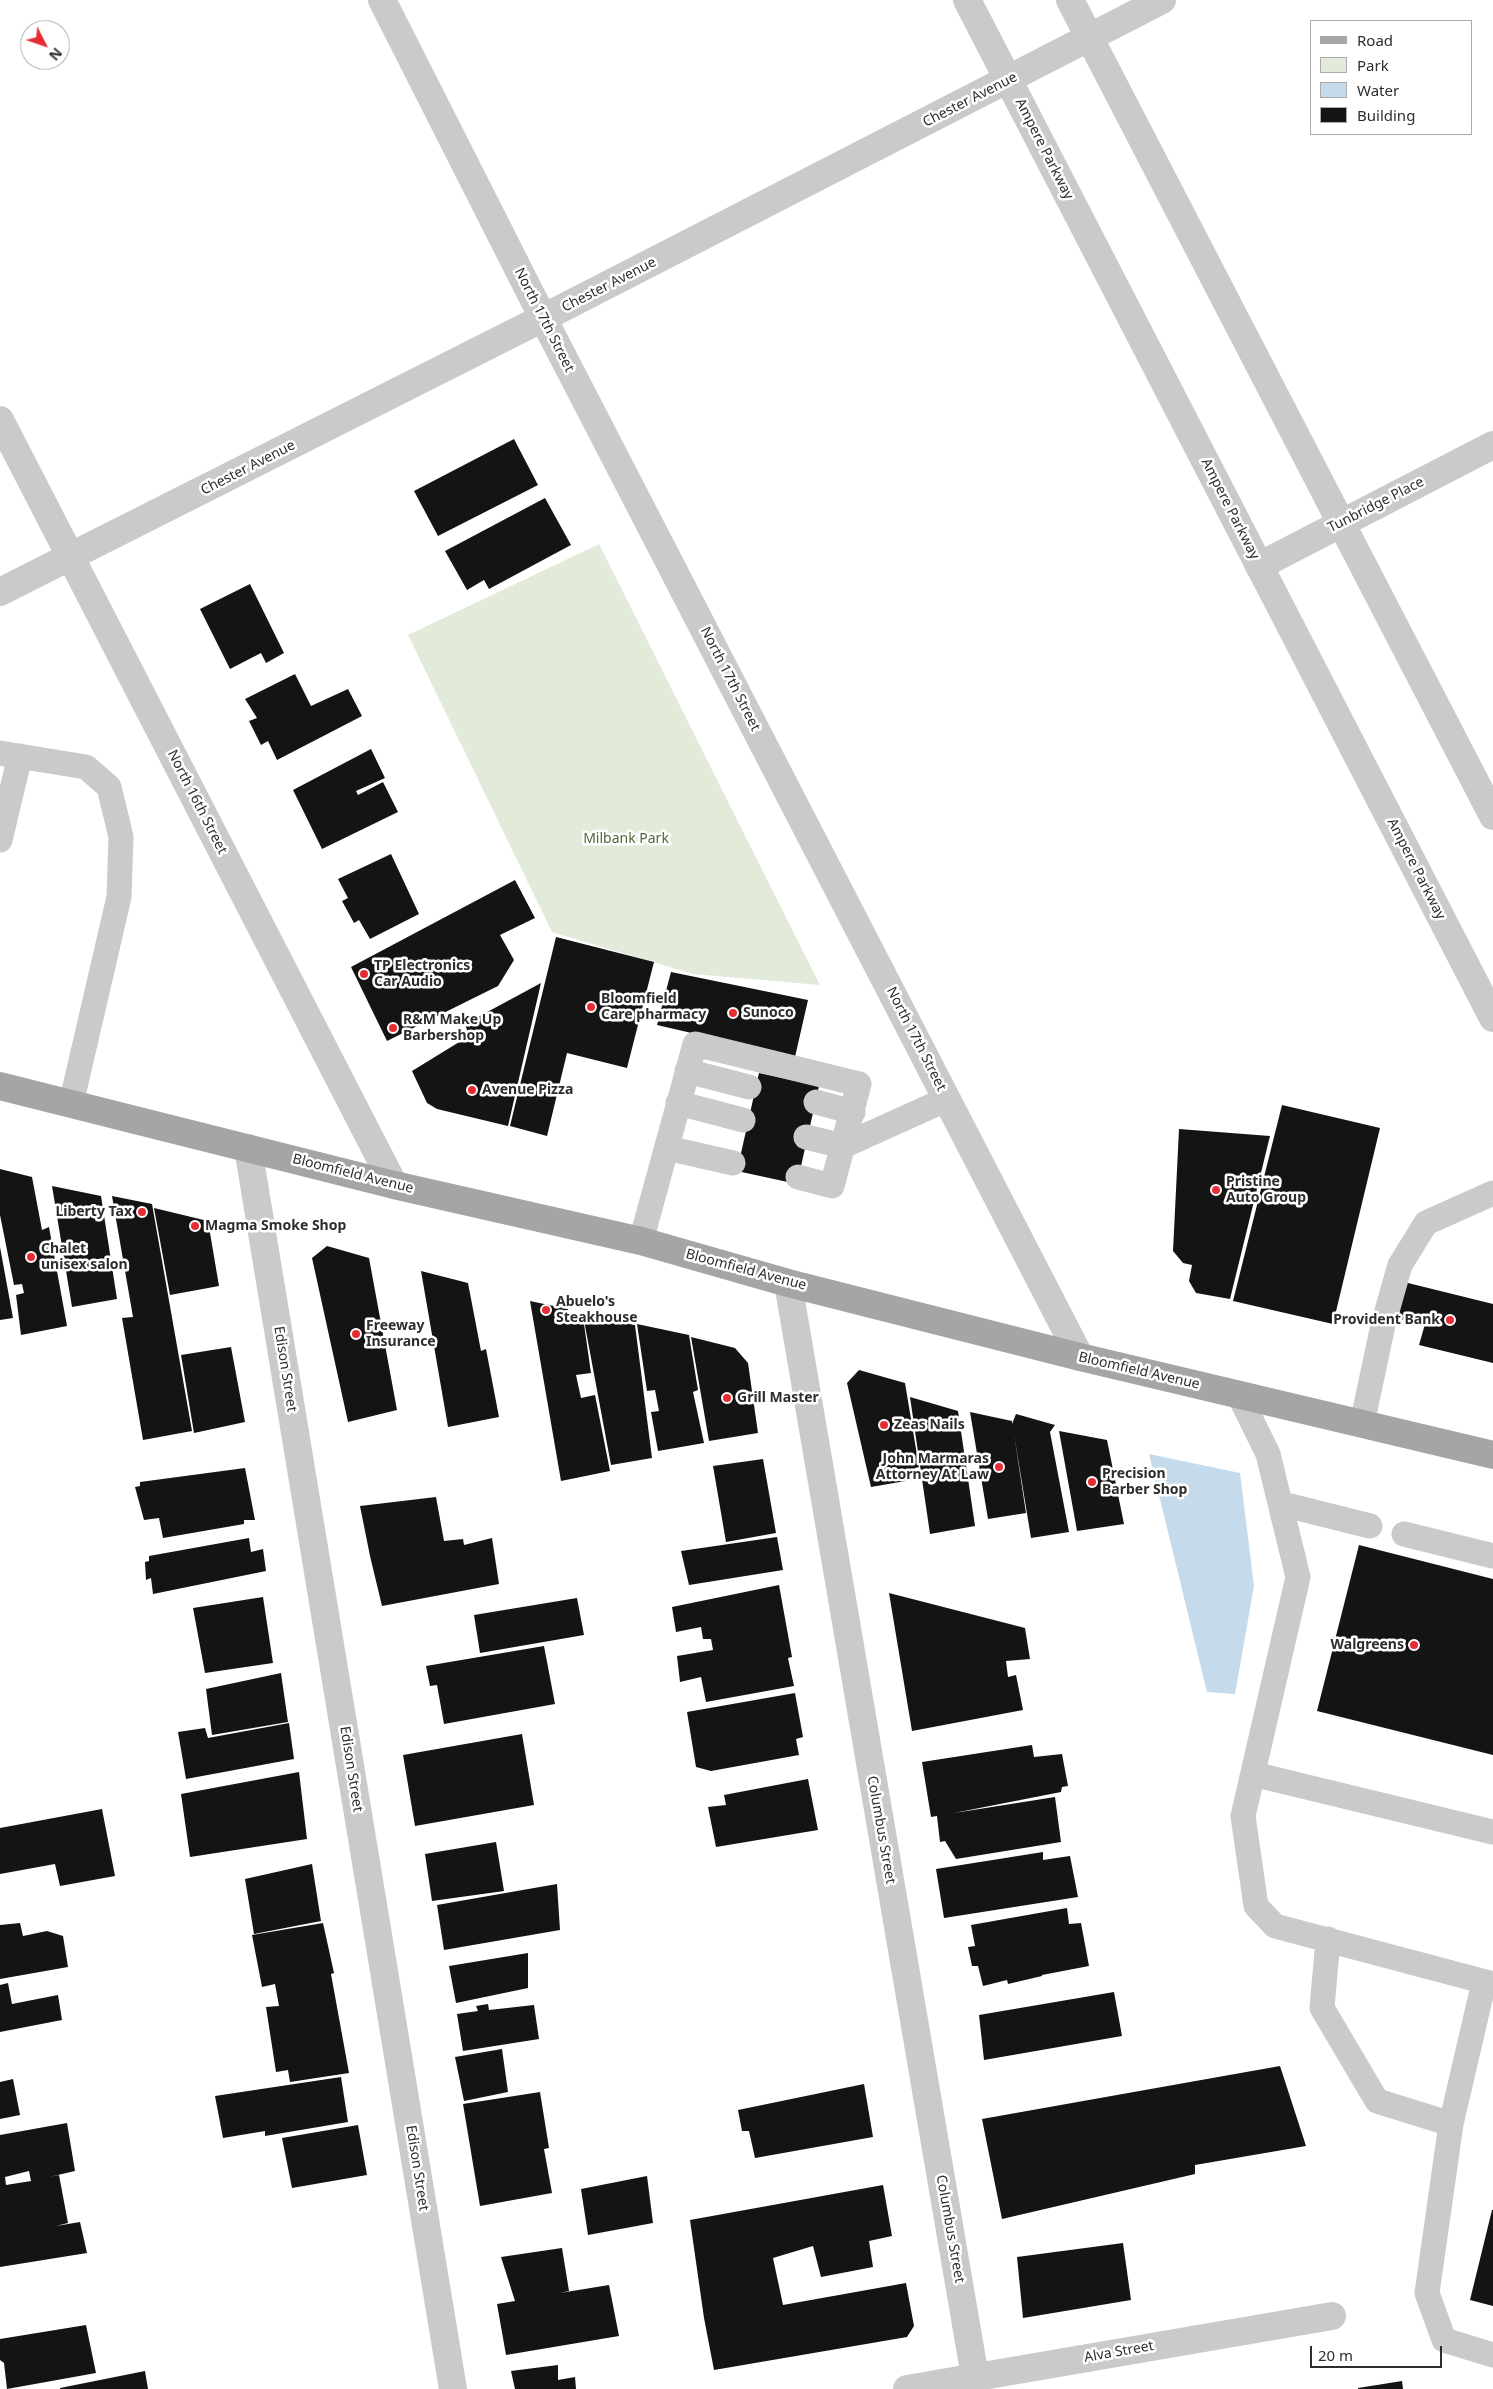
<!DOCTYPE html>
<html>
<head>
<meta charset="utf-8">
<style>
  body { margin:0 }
  #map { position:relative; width:1493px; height:2389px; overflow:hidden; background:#fff; font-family:"Noto Sans",sans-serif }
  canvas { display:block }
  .legend { position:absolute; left:1310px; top:20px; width:162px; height:115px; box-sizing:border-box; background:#fff; border:1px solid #ababab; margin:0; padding:6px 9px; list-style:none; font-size:15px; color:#2d2d2d }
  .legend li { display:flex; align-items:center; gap:10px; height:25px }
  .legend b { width:25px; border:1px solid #ababab }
  .north { position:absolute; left:20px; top:20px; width:50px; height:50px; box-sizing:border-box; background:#fff; border:1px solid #ababab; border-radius:50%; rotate:131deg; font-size:14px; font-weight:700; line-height:20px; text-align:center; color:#2d2d2d }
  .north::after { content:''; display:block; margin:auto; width:18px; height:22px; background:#e62d35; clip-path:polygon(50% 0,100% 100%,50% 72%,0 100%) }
  .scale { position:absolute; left:1310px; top:2346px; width:132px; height:22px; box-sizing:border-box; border:2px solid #2d2d2d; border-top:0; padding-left:6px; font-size:15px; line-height:18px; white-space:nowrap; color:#2d2d2d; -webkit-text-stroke:4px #fff; paint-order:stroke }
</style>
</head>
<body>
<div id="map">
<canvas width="1493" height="2389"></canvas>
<ul class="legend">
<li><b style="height:6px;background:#a5a5a5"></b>Road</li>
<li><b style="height:14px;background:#e2ebda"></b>Park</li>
<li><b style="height:14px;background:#c5dbeb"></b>Water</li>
<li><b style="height:14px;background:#141414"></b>Building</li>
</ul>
<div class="north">N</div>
<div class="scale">20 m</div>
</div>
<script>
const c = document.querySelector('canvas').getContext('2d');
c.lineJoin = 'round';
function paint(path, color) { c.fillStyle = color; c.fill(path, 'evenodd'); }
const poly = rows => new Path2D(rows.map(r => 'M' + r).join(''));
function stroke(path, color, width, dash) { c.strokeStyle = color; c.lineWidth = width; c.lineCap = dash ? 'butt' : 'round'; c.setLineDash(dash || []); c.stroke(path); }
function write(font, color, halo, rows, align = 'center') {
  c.font = font + ' "Noto Sans",sans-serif'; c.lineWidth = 5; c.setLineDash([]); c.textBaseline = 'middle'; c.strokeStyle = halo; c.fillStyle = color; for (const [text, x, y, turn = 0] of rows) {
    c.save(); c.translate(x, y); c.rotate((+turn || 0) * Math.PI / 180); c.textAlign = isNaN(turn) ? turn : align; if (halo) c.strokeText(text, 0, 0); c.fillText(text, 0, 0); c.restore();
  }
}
paint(poly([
  [599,544,820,985,693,974,552,932,408,635]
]), '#e2ebda');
paint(poly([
  [1149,1454,1240,1473,1254,1586,1235,1694,1207,1692]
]), '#c5dbeb');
paint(poly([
  [514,439,538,485,438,536,414,491],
  [545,498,571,545,489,589,484,580,467,590,445,551],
  [250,584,284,653,266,663,261,653,230,669,200,609],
  [295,674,311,706,348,689,362,716,277,760,268,741,261,745,249,721,257,718,245,699],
  [371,749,385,778,356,791,358,795,383,782,398,812,322,849,293,790],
  [391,854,419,914,370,939,359,920,354,923,342,901,348,898,338,879],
  [515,880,535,918,500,935,514,960,498,986,387,1041,351,967],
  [556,937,654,962,627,1068,567,1053,547,1136,510,1126],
  [671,972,808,1000,795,1057,657,1025],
  [541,983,508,1126,437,1109,427,1103,412,1071,469,1036,465,1024],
  [759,1073,819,1086,797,1184,737,1171],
  [1282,1105,1380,1128,1333,1324,1233,1301],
  [1179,1129,1270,1136,1230,1299,1196,1293,1189,1281,1192,1265,1183,1263,1173,1251],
  [0,1169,32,1177,42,1230,49,1227,67,1326,21,1335,16,1295,24,1293,22,1284,14,1285,0,1215],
  [52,1186,101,1196,117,1299,72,1307],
  [112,1196,152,1204,192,1431,143,1440,122,1318,133,1317],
  [154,1208,208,1221,219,1286,170,1295],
  [327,1246,369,1258,397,1410,348,1422,312,1258],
  [0,1247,13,1318,0,1320],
  [421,1271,468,1283,481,1351,486,1349,499,1417,448,1427],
  [1404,1282,1493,1304,1493,1363,1419,1345,1425,1324,1390,1317],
  [530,1301,568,1309,567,1315,583,1317,591,1373,576,1375,581,1398,595,1395,610,1471,561,1481],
  [583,1315,635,1325,652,1458,611,1465],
  [637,1324,689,1335,698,1390,693,1392,704,1443,658,1451,651,1412,659,1411,655,1390,647,1391],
  [691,1337,735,1348,748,1363,758,1433,709,1441],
  [231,1347,245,1422,194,1433,181,1355],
  [859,1370,905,1383,919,1467,915,1468,917,1479,871,1487,847,1383],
  [910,1397,958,1411,975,1526,930,1534],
  [970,1412,1012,1421,1012,1424,1016,1414,1055,1425,1050,1432,1069,1532,1031,1538,1014,1434,1026,1513,988,1519],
  [1059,1431,1107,1440,1124,1524,1077,1531],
  [763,1459,776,1533,726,1542,713,1466],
  [245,1468,255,1520,244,1520,244,1524,163,1538,159,1518,144,1520,135,1487,140,1486,140,1482],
  [436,1497,444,1541,463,1539,464,1545,492,1538,499,1584,382,1606,370,1556,360,1506],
  [777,1537,783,1570,689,1585,681,1551],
  [249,1538,251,1552,263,1549,266,1571,153,1594,151,1578,146,1580,145,1562,149,1561,149,1556],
  [1359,1545,1493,1579,1493,1755,1317,1711],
  [779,1585,792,1657,788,1658,794,1686,706,1702,701,1677,680,1682,677,1656,713,1650,711,1639,703,1639,701,1627,676,1632,672,1607],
  [889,1593,1025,1628,1030,1659,1006,1661,1008,1677,1016,1675,1023,1710,912,1731],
  [263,1597,273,1663,205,1673,193,1608],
  [577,1598,584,1635,480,1653,474,1615],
  [544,1646,555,1704,444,1724,437,1685,430,1686,426,1666],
  [281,1673,288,1722,212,1735,206,1689],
  [795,1693,803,1737,796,1739,799,1755,711,1771,696,1767,687,1712],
  [289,1723,294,1759,186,1779,178,1732,205,1728,208,1738],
  [522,1734,534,1805,415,1826,403,1755],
  [1032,1745,1034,1757,1062,1754,1068,1786,1062,1787,1061,1792,954,1813,1055,1797,1061,1842,956,1859,945,1841,940,1842,937,1816,931,1817,922,1762],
  [299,1772,307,1839,190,1857,181,1794],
  [808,1779,818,1830,716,1847,708,1807,726,1805,724,1795],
  [102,1809,115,1876,60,1886,55,1864,0,1874,0,1828],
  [496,1842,504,1891,432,1901,425,1854],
  [1043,1852,1043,1860,1070,1856,1078,1897,944,1918,936,1869],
  [312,1864,321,1921,254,1934,245,1879],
  [557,1884,560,1930,444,1950,437,1905],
  [1067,1908,1069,1924,1081,1923,1089,1966,1042,1975,1042,1976,1008,1984,1007,1980,983,1986,978,1966,972,1966,968,1947,975,1946,971,1925],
  [20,1923,23,1936,47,1931,63,1936,68,1967,0,1979,0,1925],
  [323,1923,334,1973,331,1974,349,2073,290,2082,288,2070,276,2072,266,2007,279,2006,275,1984,262,1987,252,1935],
  [528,1953,528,1988,456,2003,449,1966],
  [8,1983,12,2004,58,1995,62,2020,0,2032,0,1985],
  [1114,1992,1122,2036,984,2060,979,2015],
  [488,2004,489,2010,534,2005,539,2039,463,2051,457,2014,478,2011,476,2006],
  [502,2049,508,2092,464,2101,455,2057],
  [1280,2066,1306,2146,1195,2165,1195,2174,1002,2219,982,2119],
  [341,2077,348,2122,265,2136,265,2131,223,2138,215,2096],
  [13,2079,20,2115,0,2119,0,2082],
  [864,2084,873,2137,755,2158,749,2131,742,2131,738,2110],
  [540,2092,549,2148,544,2149,552,2193,480,2206,463,2104],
  [67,2123,75,2171,49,2177,59,2175,68,2223,56,2226,80,2222,87,2253,0,2267,0,2135],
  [29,2171,31,2181,6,2185,5,2177],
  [358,2125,367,2175,292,2188,282,2138],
  [647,2176,653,2223,588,2235,581,2189],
  [883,2185,892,2236,869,2241,873,2267,821,2277,813,2246,773,2258,783,2305,906,2283,914,2326,907,2337,714,2370,704,2318,690,2220],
  [1492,2210,1493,2210,1493,2306,1470,2300],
  [1123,2243,1131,2300,1023,2318,1017,2257],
  [562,2248,569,2291,560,2293,609,2285,619,2336,506,2355,497,2304,515,2301,501,2257],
  [86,2325,96,2373,7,2389,4,2363,0,2360,0,2339],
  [558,2365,558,2380,575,2377,576,2389,515,2389,511,2371],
  [145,2371,148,2389,60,2389,60,2388],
  [1402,2381,1403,2389,1358,2389,1358,2388]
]), '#141414');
stroke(poly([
  [0,753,86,767,109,787,121,837,119,897,71,1104],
  [0,840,20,756],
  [687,1071,749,1087],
  [816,1102,853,1112],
  [678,1103,743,1120],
  [806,1137,843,1146,947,1099],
  [667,1148,733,1163],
  [641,1241,695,1044,859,1084,832,1186,798,1177],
  [1239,1395,1268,1454,1298,1577,1243,1816,1256,1906,1275,1926,1493,1984],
  [1362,1424,1383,1325,1400,1265,1426,1223,1493,1193],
  [1282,1504,1370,1526],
  [1404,1534,1493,1556],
  [1253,1774,1493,1832],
  [1328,1939,1322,2008,1377,2101,1451,2124],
  [1484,1982,1451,2124,1427,2293,1444,2340,1493,2355]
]), '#cacaca', 25);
stroke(poly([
  [382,0,543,318,1080,1357],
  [0,420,394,1185],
  [1259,566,1493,445],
  [0,592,543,318,1162,0],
  [248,1148,453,2389],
  [788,1283,975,2377],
  [907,2389,1332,2316]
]), '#cacaca', 28);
stroke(poly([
  [967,0,1493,1018],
  [1070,0,1493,816]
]), '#cacaca', 28);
stroke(poly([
  [0,1086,394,1185,641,1241,788,1283,1080,1357,1493,1455]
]), '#a5a5a5', 28);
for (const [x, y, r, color] of [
  [364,974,5,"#e62d35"],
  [591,1007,5,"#e62d35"],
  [733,1013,5,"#e62d35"],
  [393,1028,5,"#e62d35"],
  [472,1090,5,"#e62d35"],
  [1216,1190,5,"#e62d35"],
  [142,1212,5,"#e62d35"],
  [195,1226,5,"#e62d35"],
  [31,1257,5,"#e62d35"],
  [546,1310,5,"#e62d35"],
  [1450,1320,5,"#e62d35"],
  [356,1334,5,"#e62d35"],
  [727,1398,5,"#e62d35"],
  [884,1425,5,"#e62d35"],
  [999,1467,5,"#e62d35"],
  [1092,1482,5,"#e62d35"],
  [1414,1645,5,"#e62d35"]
]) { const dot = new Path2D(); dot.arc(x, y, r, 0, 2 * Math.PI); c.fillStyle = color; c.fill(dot); stroke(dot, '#fff', 2); }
write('14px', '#2d2d2d', '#fff', [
  ["Chester Avenue",970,100,-27],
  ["Ampere Parkway",1044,149,63],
  ["Chester Avenue",609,285,-27],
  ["North 17th Street",544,320,63],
  ["Chester Avenue",248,468,-27],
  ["Tunbridge Place",1376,505,-27],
  ["Ampere Parkway",1230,509,63],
  ["North 17th Street",730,679,63],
  ["North 16th Street",197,802,63],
  ["Ampere Parkway",1416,869,63],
  ["North 17th Street",916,1039,63],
  ["Bloomfield Avenue",353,1174,14],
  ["Bloomfield Avenue",746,1270,15],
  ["Edison Street",285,1369,81],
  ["Bloomfield Avenue",1139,1371,13],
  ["Edison Street",351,1769,81],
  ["Columbus Street",881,1830,80],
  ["Edison Street",417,2168,81],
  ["Columbus Street",950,2229,80],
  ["Alva Street",1119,2352,-10]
]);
write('14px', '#4e683a', '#fff', [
  ["Milbank Park",626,839]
]);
write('bold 14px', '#2d2d2d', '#fff', [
  ["TP Electronics",374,966],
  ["Car Audio",374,982],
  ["Bloomfield",601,999],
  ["Care pharmacy",601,1015],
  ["Sunoco",743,1013],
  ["R&M Make Up",403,1020],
  ["Barbershop",403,1036],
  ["Avenue Pizza",482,1090],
  ["Pristine",1226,1182],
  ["Auto Group",1226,1198],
  ["Liberty Tax",132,1212,"right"],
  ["Magma Smoke Shop",205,1226],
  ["Chalet",41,1249],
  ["unisex salon",41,1265],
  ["Abuelo's",556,1302],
  ["Steakhouse",556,1318],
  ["Provident Bank",1440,1320,"right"],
  ["Freeway",366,1326],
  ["Insurance",366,1342],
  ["Grill Master",737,1398],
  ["Zeas Nails",894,1425],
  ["John Marmaras",989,1459,"right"],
  ["Attorney At Law",989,1475,"right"],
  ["Precision",1102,1474],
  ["Barber Shop",1102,1490],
  ["Walgreens",1404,1645,"right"]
], 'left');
</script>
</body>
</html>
